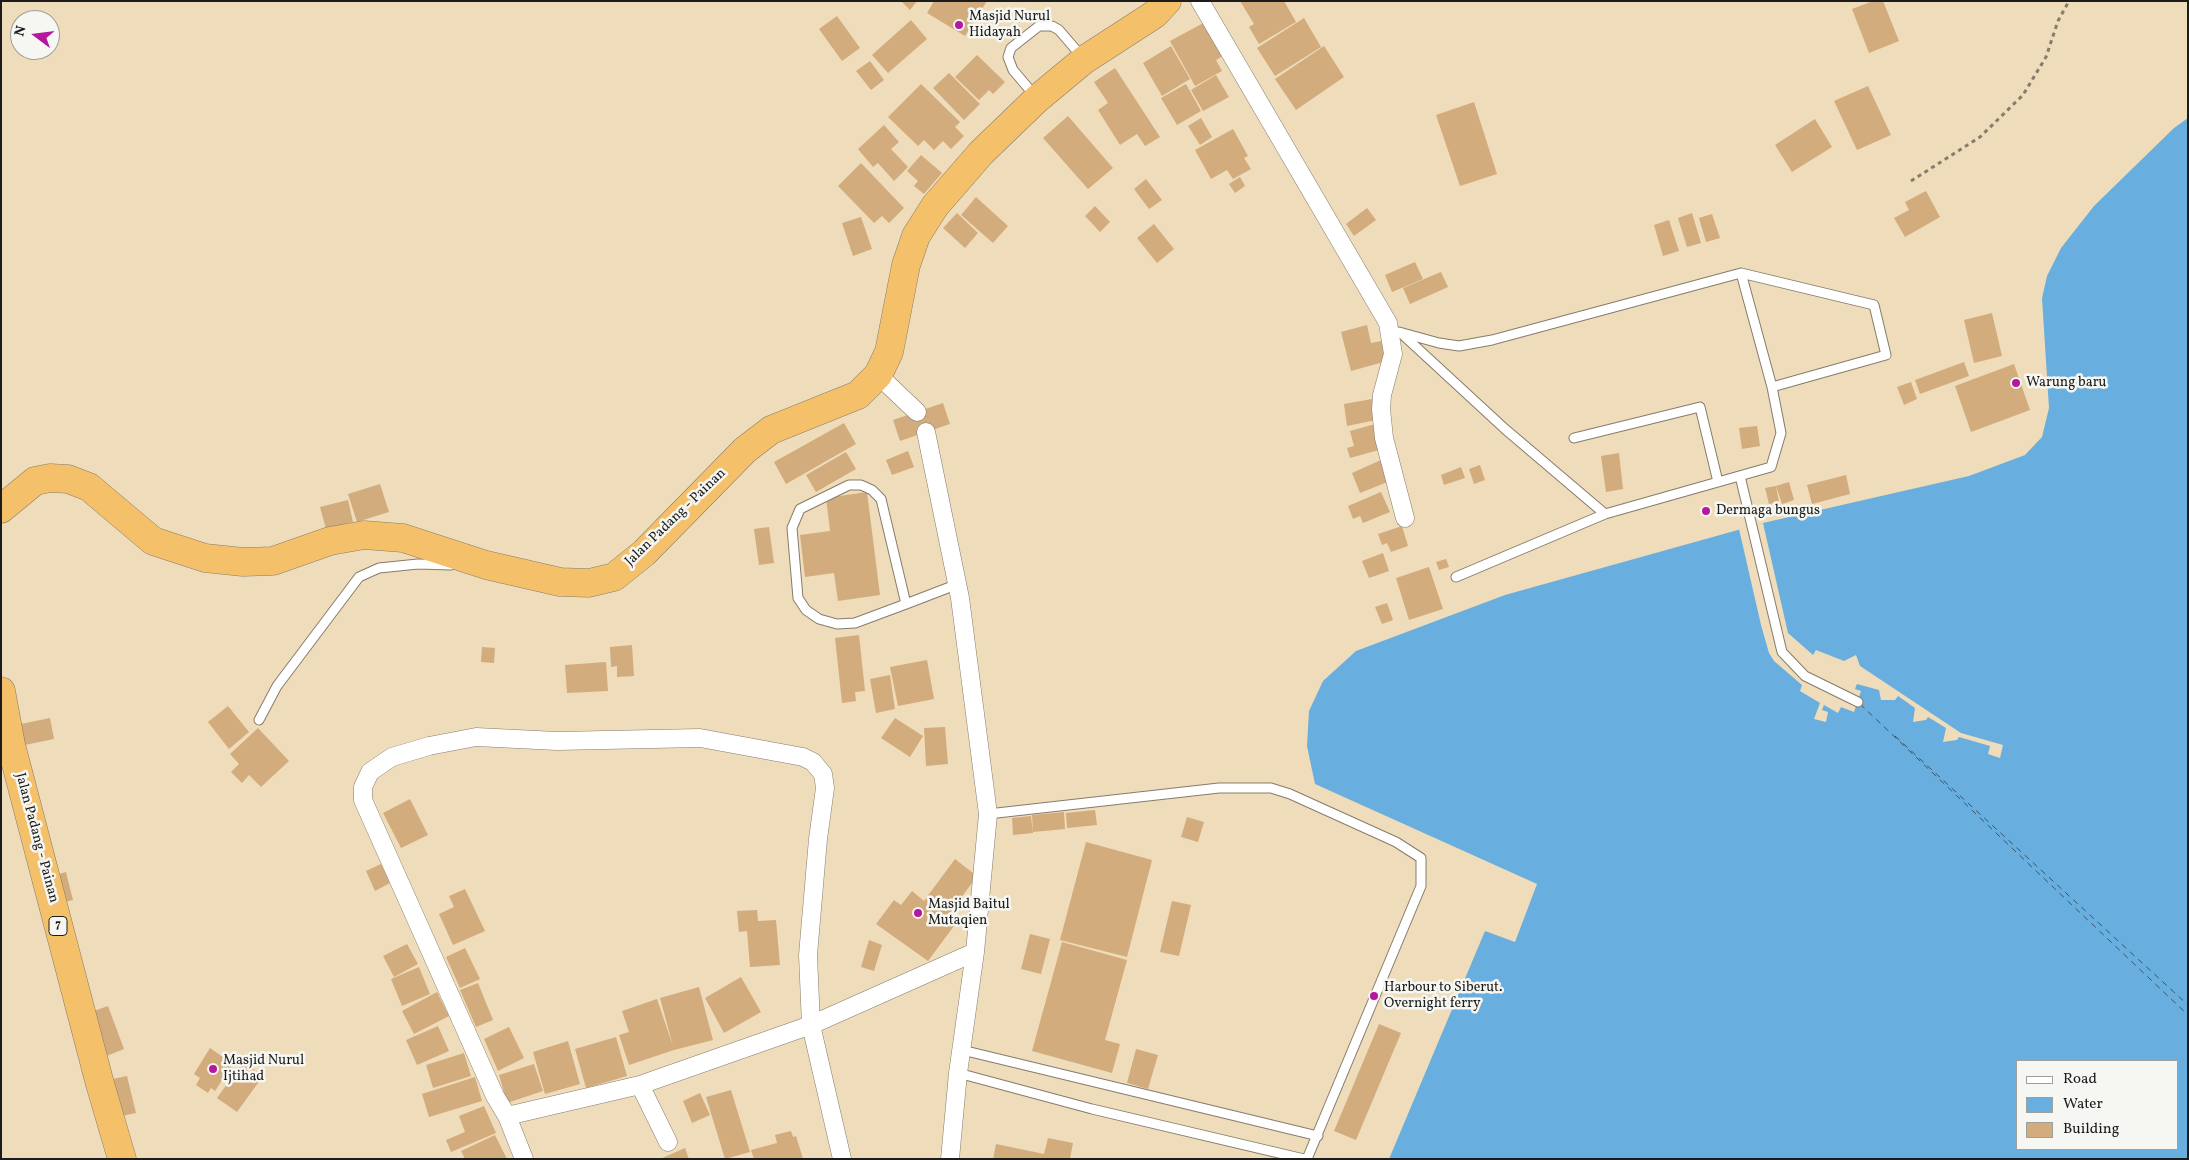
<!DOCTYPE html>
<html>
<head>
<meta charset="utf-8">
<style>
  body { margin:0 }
  #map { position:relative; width:2189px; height:1160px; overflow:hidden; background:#efdcbb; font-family:Vollkorn,serif }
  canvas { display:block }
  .frame { position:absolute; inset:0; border:2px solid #1c1c1c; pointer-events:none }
  .legend { position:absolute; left:2016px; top:1060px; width:162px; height:90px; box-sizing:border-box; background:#f6f6f2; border:1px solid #9f9f9c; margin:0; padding:6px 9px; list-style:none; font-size:15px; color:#1c1c1c }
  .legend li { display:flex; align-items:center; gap:10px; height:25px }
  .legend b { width:25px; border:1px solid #9f9f9c }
  .north { position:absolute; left:10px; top:10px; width:50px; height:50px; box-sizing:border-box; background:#f6f6f2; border:1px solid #9f9f9c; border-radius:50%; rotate:285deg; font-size:14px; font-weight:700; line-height:20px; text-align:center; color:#1c1c1c }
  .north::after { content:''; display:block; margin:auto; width:18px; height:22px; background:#b5179e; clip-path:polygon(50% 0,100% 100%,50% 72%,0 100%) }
</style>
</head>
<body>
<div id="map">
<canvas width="2189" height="1160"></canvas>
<div class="frame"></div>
<ul class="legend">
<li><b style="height:6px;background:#fff"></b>Road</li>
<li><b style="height:14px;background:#68aede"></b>Water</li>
<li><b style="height:14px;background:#d2ac7c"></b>Building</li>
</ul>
<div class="north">N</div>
</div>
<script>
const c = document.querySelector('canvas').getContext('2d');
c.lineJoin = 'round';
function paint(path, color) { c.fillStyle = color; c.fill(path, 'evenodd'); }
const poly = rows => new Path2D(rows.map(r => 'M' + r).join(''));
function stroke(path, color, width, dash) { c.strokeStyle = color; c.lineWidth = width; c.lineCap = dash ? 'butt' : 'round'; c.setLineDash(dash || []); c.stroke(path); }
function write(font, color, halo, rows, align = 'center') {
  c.font = font + ' Vollkorn,serif'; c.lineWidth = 5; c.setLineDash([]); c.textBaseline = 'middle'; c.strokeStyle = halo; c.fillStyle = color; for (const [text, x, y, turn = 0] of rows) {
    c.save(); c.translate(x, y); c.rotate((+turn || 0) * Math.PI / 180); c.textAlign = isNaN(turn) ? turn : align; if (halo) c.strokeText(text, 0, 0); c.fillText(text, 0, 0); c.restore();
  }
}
paint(poly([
  [2188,118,2188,1159,1389,1159,1485,931,1515,942,1537,884,1315,784,1307,746,1309,711,1323,681,1356,651,1505,595,1763,523,1969,476,2025,455,2042,437,2049,408,2042,298,2047,276,2061,248,2094,206,2174,128],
  [2018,1061,2178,1061,2178,1149,2018,1149]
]), '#68aede');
paint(poly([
  [1763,523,1788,633,1813,655,1816,650,1844,661,1856,655,1860,666,1961,733,2003,745,2000,758,1988,754,1990,746,1959,737,1957,740,1943,742,1946,728,1928,717,1926,720,1913,722,1915,708,1898,696,1895,700,1881,700,1879,690,1857,684,1855,689,1861,691,1854,712,1841,707,1838,713,1824,705,1822,710,1828,712,1826,722,1814,719,1820,703,1800,691,1802,685,1774,661,1769,653,1761,625,1739,529]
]), '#efdcbb');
stroke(poly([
  [1860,704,2188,1015],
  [1895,736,2188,1005]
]), '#3a566a', 1, [6, 5]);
paint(poly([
  [901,1,917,1,910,10],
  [934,1,987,1,965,36,927,13],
  [1240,1,1284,1,1296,22,1259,44,1249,27,1254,24],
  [1873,1,1883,1,1899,41,1869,53,1852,9],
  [837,16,860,48,842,61,819,29],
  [1304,18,1321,47,1275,76,1257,48],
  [911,20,927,39,888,73,872,55],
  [1207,21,1226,54,1216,60,1222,71,1195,86,1170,41],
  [1171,46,1190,79,1162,96,1143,63],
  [1324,46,1344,77,1296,110,1275,79],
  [977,55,1005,82,993,94,989,90,979,100,955,77],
  [870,61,884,80,871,90,856,71],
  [1115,68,1160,137,1145,146,1137,134,1120,145,1098,110,1108,103,1094,82],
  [949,73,980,104,964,120,933,88],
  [1216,75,1229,97,1203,111,1191,90],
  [921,84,960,122,955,127,964,136,951,149,943,141,934,150,924,140,918,146,888,117],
  [1186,84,1201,111,1177,125,1161,98],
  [1868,86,1891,135,1857,150,1834,101],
  [1474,102,1497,174,1460,186,1436,115],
  [1068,116,1113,168,1088,189,1043,138],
  [1201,118,1212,137,1200,145,1188,126],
  [1815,119,1832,147,1792,172,1775,145],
  [884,125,899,142,891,149,908,167,894,181,878,163,873,167,858,149],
  [1233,129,1248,156,1244,158,1251,169,1233,179,1227,170,1211,179,1195,150],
  [921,155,942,173,924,194,914,186,918,181,907,171],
  [861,163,904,208,889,223,882,216,874,223,838,186],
  [1240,177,1245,186,1235,193,1229,184],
  [1146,179,1162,200,1149,209,1134,189],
  [1926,191,1940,217,1905,237,1894,218,1909,210,1905,202],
  [976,197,1008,226,993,243,961,215],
  [1095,206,1110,222,1100,232,1085,216],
  [1367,208,1376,220,1354,236,1346,224],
  [957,213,978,233,965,248,943,228],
  [1692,213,1701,243,1687,247,1678,218],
  [1712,214,1720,238,1706,242,1699,218],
  [861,217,872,249,853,256,842,223],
  [1669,220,1679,251,1663,256,1654,225],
  [1154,224,1174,249,1157,263,1137,238],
  [1415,262,1423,279,1392,292,1385,275],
  [1441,272,1448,287,1410,304,1403,288],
  [1992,313,2002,356,1974,363,1964,320],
  [1367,325,1371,343,1381,341,1387,361,1351,371,1341,332],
  [1964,362,1969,376,1920,394,1915,380],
  [2014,364,2030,410,1971,432,1955,386],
  [1911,382,1917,399,1904,405,1897,387],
  [1372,399,1376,420,1347,426,1344,404],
  [943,403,950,424,900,441,893,420],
  [844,423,856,444,786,484,774,462],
  [1379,423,1386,448,1350,458,1347,448,1354,446,1350,431],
  [1757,426,1760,446,1742,449,1739,428],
  [908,451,914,467,892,475,886,460],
  [846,452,856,469,816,492,806,475],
  [1619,453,1623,489,1606,492,1601,456],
  [1381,460,1390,481,1360,493,1352,473],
  [1480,465,1485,480,1474,484,1469,469],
  [1461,467,1465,478,1444,485,1441,475],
  [1846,475,1850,494,1812,504,1807,485],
  [1789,482,1794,500,1782,504,1776,486],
  [380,484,389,512,357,522,348,494],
  [1776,486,1779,502,1769,504,1765,488],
  [867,492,880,595,838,601,834,573,805,577,800,535,830,531,826,498],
  [1381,492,1390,512,1363,523,1360,516,1353,519,1348,506],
  [348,500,353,522,326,529,320,507],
  [1402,526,1408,546,1391,552,1387,543,1382,545,1378,534],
  [769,527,774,563,759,565,754,529],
  [1383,553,1389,571,1369,578,1362,561],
  [1446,559,1449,567,1439,570,1436,562],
  [1429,567,1443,609,1409,620,1396,578],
  [1387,603,1393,620,1382,624,1375,607],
  [859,635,865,691,855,692,856,701,842,703,835,638],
  [632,645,634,676,617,677,617,666,611,667,610,647],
  [482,647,495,648,494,663,481,662],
  [927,660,934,699,898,706,890,667],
  [606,662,608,691,567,693,565,665],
  [890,675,895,709,876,713,870,679],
  [228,706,249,732,229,749,208,722],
  [50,718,54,739,20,746,16,725],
  [895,718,923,736,910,757,881,738],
  [945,727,948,764,926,766,924,728],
  [258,728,289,761,261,787,249,775,242,783,231,772,239,764,230,754],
  [410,799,428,835,401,848,383,813],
  [1095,810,1097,825,1067,828,1066,813],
  [1064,812,1065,829,1033,832,1032,815],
  [1031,816,1033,833,1013,835,1012,818],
  [1187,817,1204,822,1198,842,1181,837],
  [1086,842,1152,860,1127,957,1060,940],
  [955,859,977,876,945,920,954,926,928,961,876,924,894,900,901,905,912,891,924,901],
  [381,864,390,883,375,891,366,871],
  [66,872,73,900,58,904,52,876],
  [465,889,485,931,453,945,439,914,454,907,449,896],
  [1172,901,1191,905,1179,956,1160,952],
  [757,910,758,921,776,920,780,965,750,967,747,931,739,932,737,911],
  [1030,934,1050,939,1041,974,1021,969],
  [869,940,882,945,874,971,861,967],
  [1062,942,1127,960,1105,1040,1120,1044,1112,1073,1032,1051],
  [407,944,418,964,394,977,383,956],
  [465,948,480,979,460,988,446,957],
  [419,967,430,994,402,1006,391,979],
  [741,977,761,1012,724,1033,705,998],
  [478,983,493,1020,476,1027,460,990],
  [699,987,713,1040,674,1050,629,1065,619,1035,629,1032,622,1011,657,999,673,1046,660,998],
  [437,992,449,1016,414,1034,402,1011],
  [108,1006,124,1049,104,1057,88,1013],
  [1379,1024,1401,1033,1356,1140,1334,1131],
  [438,1026,449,1051,417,1065,406,1040],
  [509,1027,524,1058,498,1071,484,1039],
  [616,1037,627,1076,586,1088,575,1049],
  [568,1041,580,1084,545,1094,533,1052],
  [210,1048,233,1064,215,1091,211,1088,208,1093,196,1085,200,1078,194,1074],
  [1136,1049,1158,1055,1148,1089,1127,1083],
  [464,1053,471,1076,433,1088,426,1065],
  [243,1062,263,1076,237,1112,217,1098],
  [534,1064,543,1091,507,1103,499,1075],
  [127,1076,136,1113,117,1117,108,1080],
  [475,1077,482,1101,429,1117,422,1094],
  [731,1090,750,1152,725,1159,706,1097],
  [700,1093,710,1115,692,1123,683,1101],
  [484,1106,496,1133,451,1152,446,1140,465,1132,459,1116],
  [791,1131,793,1137,796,1136,803,1159,754,1159,751,1150,777,1143,775,1135],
  [495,1135,507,1159,465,1159,461,1151],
  [1048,1138,1073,1143,1070,1159,993,1159,996,1144,1044,1154],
  [685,1148,689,1159,660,1159]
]), '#d2ac7c');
const service = poly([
  [1035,96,1013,70,1008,57,1011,48,1039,26,1052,26,1059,30,1083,58],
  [1399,332,1439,343,1459,346,1492,340,1741,273,1874,305,1886,355,1772,387],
  [1402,334,1505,429,1605,514,1456,577],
  [1574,438,1700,407,1718,482],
  [1740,476,1782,652,1805,676,1858,702],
  [1605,514,1771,467,1781,433,1772,387,1741,273],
  [906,604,881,499,872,490,861,485,849,485,800,509,792,528,798,598,806,610,819,619,837,624,855,623,906,604,958,584],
  [259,720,277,686,359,577,379,568,418,564,451,565],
  [988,814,1219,788,1271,788,1290,794,1396,842,1421,858,1421,886,1307,1159],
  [962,1050,1318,1136],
  [958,1073,1092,1109,1304,1159]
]);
const minor = poly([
  [1200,1,1388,323,1393,354,1382,395,1381,409,1384,438,1405,518],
  [878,375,917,412],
  [926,432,960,598,988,814,975,952,958,1073,950,1159],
  [640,1085,668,1142],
  [507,1116,524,1159],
  [842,1159,811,1025,808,955,818,839,825,788,823,774,813,762,803,757,700,738,557,741,476,737,429,746,392,757,370,772,363,787,363,800,495,1096,507,1116,640,1085,811,1025,975,952]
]);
const trunk = poly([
  [1,509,35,481,50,478,68,479,89,487,153,541,205,558,243,562,273,561,330,541,364,535,403,538,486,565,560,582,589,583,614,577,644,553,745,450,771,430,858,395,878,375,889,352,906,265,916,236,935,206,981,153,1037,99,1084,60,1155,14,1167,1],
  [1,691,11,745,100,1084,122,1159]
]);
stroke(service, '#867c6c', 11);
stroke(minor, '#867c6c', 19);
stroke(trunk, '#867c6c', 29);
stroke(poly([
  [1911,181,1980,137,2023,95,2046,57,2058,21,2069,1]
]), '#867c6c', 3, [4, 4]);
stroke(service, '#fff', 9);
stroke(minor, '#fff', 18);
stroke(trunk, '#f4c16a', 28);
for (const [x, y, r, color] of [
  [959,25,5,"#b5179e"],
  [2016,383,5,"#b5179e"],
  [1706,511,5,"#b5179e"],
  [918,913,5,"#b5179e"],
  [1374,996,5,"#b5179e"],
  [213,1069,5,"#b5179e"]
]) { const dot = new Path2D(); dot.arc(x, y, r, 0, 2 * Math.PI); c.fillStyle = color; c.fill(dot); stroke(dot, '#f6f6f2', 2); }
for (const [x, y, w] of [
  [58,926,18]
]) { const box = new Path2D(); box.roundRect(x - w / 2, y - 9.5, w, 19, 4); c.fillStyle = '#f6f6f2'; c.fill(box); stroke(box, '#1c1c1c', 1); }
write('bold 12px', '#1c1c1c', null, [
  ["7",58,926]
]);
write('14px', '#1c1c1c', '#f6f6f2', [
  ["Masjid Nurul",969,17],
  ["Hidayah",969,33],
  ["Warung baru",2026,383],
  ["Dermaga bungus",1716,511],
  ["Masjid Baitul",928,905],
  ["Mutaqien",928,921],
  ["Harbour to Siberut.",1384,988],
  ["Overnight ferry",1384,1004],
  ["Masjid Nurul",223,1061],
  ["Ijtihad",223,1077]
], 'left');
write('14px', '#1c1c1c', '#f6f6f2', [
  ["Jalan Padang - Painan",676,518,-44],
  ["Jalan Padang - Painan",36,838,75]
]);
</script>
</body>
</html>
